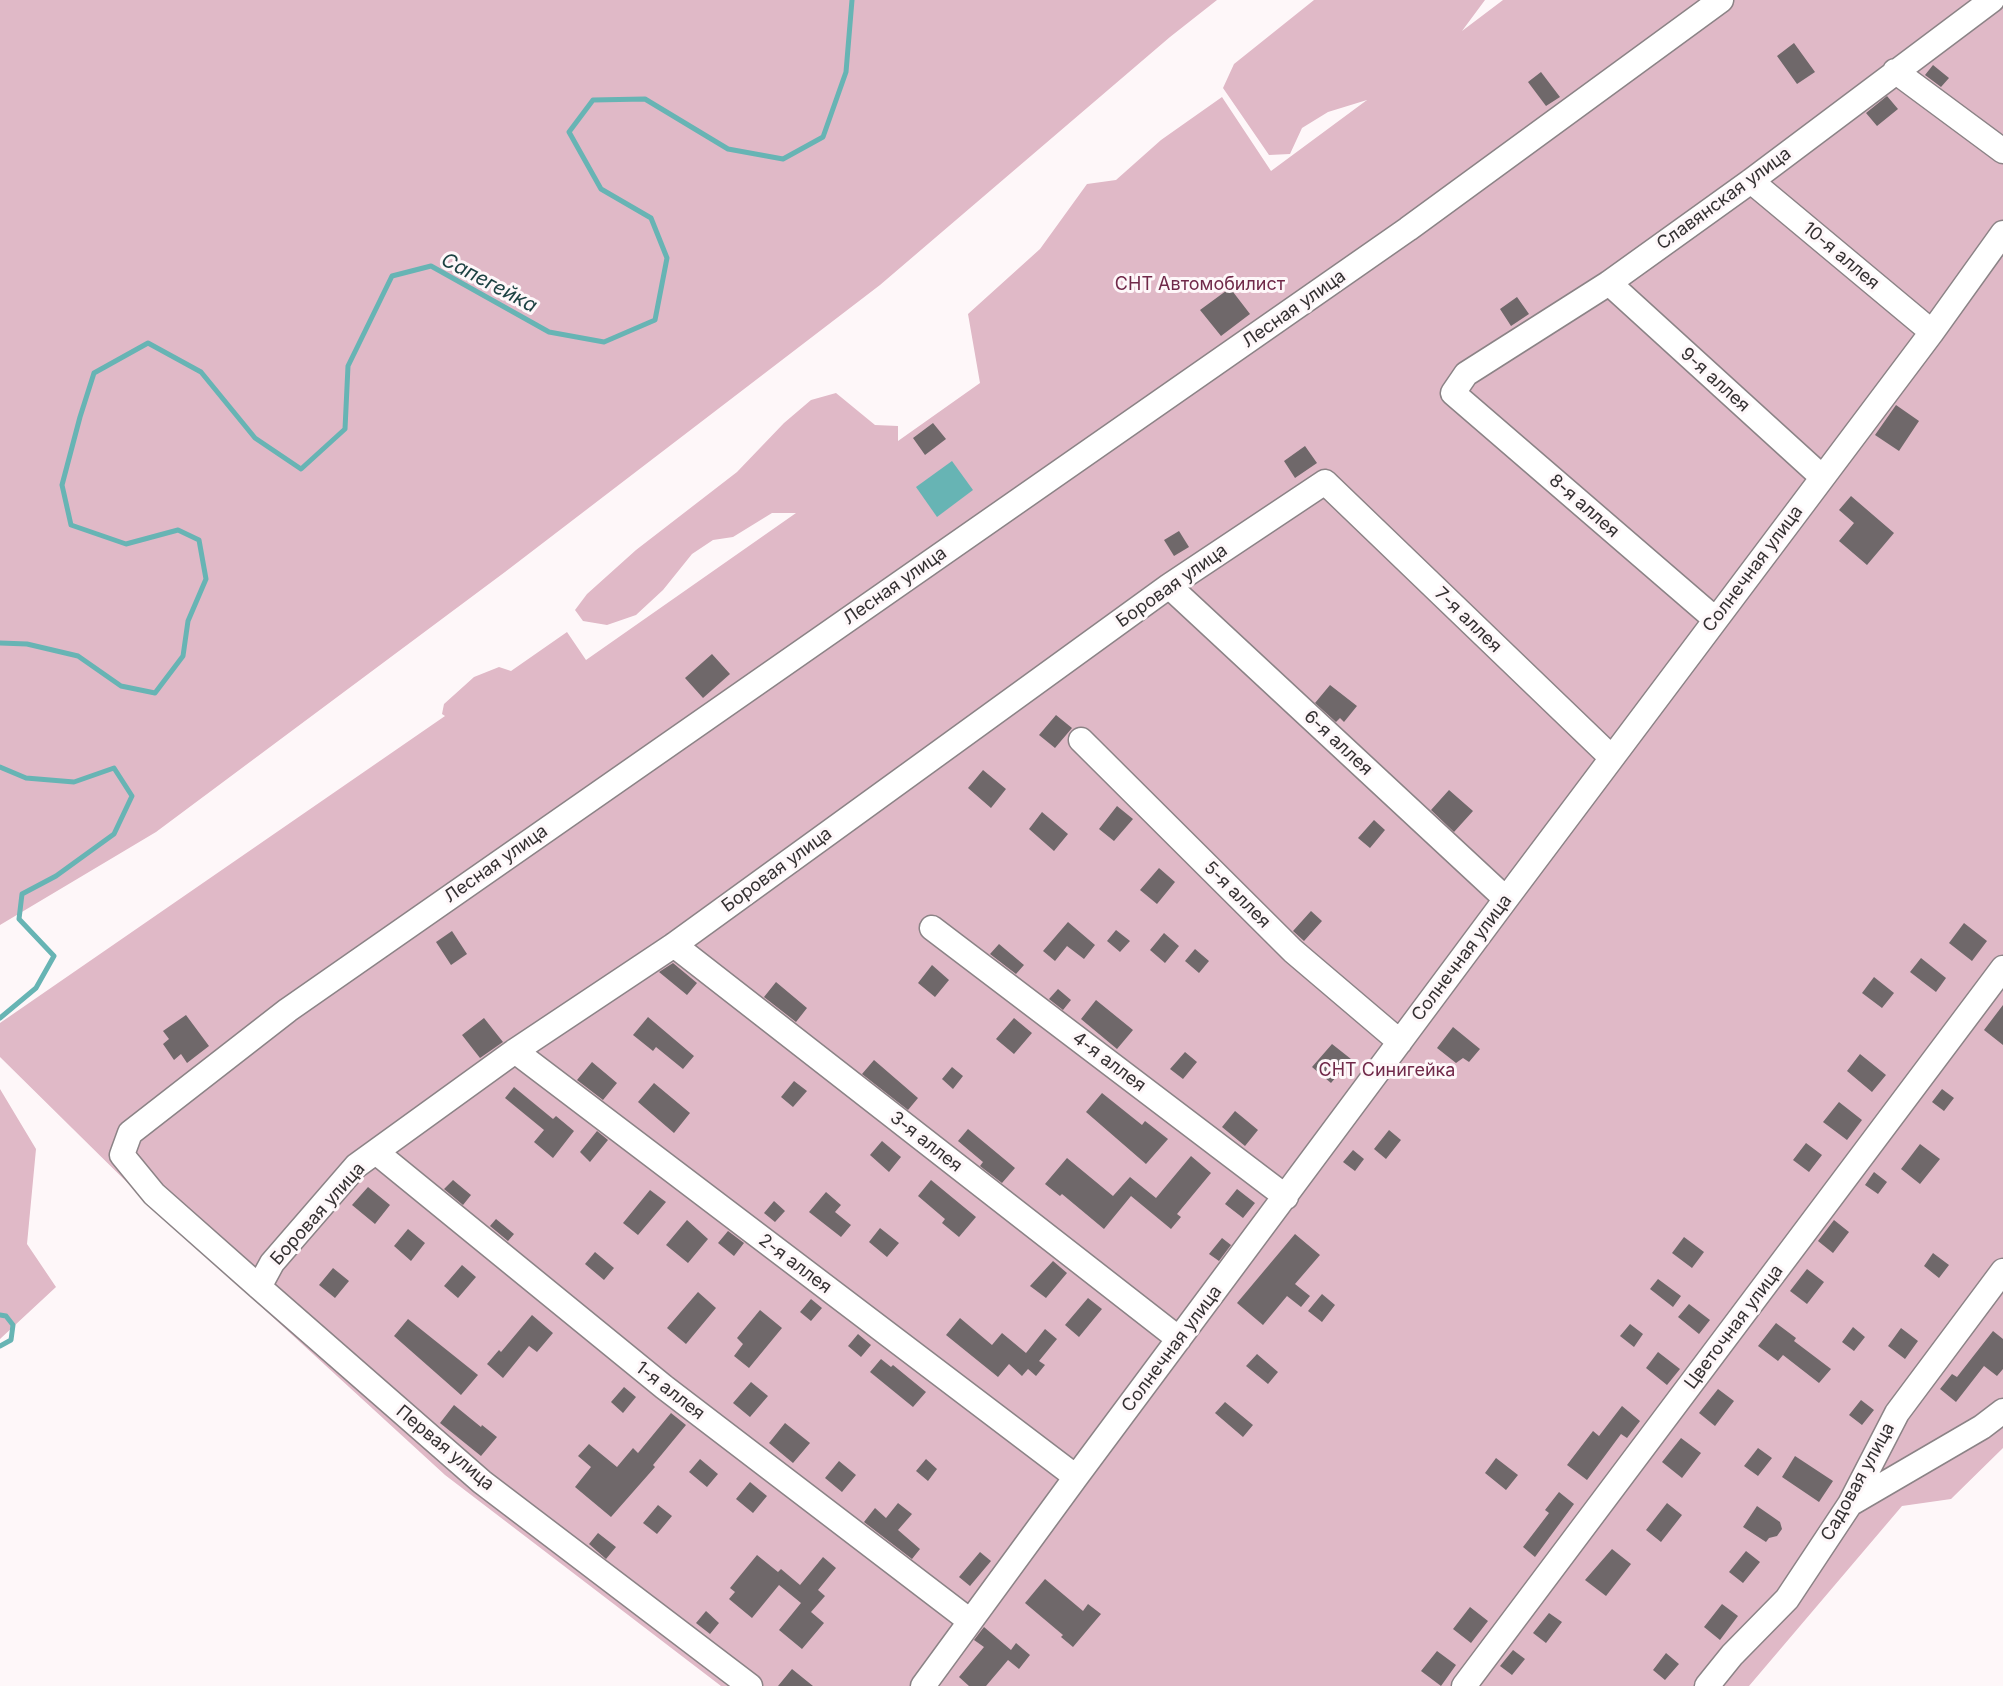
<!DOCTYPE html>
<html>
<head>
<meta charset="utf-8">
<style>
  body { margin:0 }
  canvas { display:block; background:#fef7f9 }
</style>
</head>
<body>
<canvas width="2003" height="1686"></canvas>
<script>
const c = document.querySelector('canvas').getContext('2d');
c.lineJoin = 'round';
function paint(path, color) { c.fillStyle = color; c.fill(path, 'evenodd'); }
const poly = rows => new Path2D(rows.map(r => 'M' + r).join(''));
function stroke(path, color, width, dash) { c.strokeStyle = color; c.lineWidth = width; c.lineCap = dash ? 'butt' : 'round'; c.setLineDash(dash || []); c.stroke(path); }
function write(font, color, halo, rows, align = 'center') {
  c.font = font + ' Inter,sans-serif'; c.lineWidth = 6; c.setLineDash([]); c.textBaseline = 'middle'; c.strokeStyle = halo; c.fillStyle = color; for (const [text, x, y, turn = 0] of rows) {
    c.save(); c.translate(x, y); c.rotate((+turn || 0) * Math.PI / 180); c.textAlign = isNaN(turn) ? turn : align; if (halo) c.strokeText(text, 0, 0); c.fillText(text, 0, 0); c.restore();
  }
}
paint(poly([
  [0,0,1217,0,1170,37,880,285,505,572,156,832,0,925],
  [1314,0,1485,0,1462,31,1503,0,2003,0,2003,1448,1951,1499,1902,1506,1749,1686,721,1686,445,1475,145,1200,0,1057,0,1023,445,716,442,714,444,704,474,677,499,667,511,671,567,632,586,660,796,513,772,513,733,537,713,540,692,554,663,590,636,615,607,625,583,621,575,610,587,594,636,550,737,472,784,423,811,400,836,393,875,425,898,426,898,441,980,383,968,314,1040,249,1087,184,1116,180,1161,140,1222,97,1271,171,1367,100,1328,112,1302,128,1290,154,1269,155,1223,88,1234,64],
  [0,1089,36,1149,27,1244,56,1287,0,1339]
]), '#e0b9c7');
paint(poly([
  [952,461,973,490,937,517,916,487]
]), '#67b4b4');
stroke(poly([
  [0,643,27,644,78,656,121,686,155,693,183,656,188,621,206,579,199,540,178,530,126,544,71,525,62,485,80,417,94,373,148,343,201,372,255,438,301,469,345,429,348,366,392,276,431,266,549,332,604,342,655,320,667,258,651,218,601,189,569,132,593,100,645,99,728,149,783,159,823,137,846,72,852,0],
  [0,767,26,778,74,782,114,768,132,796,114,834,56,876,22,894,19,919,54,956,36,988,0,1018],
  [0,1315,6,1316,13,1325,11,1340,0,1346]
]), '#67b4b4', 5);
paint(poly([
  [1794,43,1815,72,1797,84,1777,56],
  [1933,65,1949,78,1941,87,1925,75],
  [1541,72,1560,97,1546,106,1528,82],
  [1887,96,1898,109,1877,126,1866,113],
  [1230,288,1250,314,1221,336,1200,310],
  [1517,297,1529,314,1511,326,1500,309],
  [1896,405,1919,421,1899,451,1875,435],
  [933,423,946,439,925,455,913,438],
  [1305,446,1317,463,1295,478,1284,461],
  [1851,496,1894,533,1867,565,1839,541,1854,523,1839,510],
  [1179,531,1189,547,1174,556,1164,540],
  [712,654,730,674,703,698,685,678],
  [1330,685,1357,706,1344,722,1340,718,1336,722,1315,703],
  [1056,715,1072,728,1055,748,1039,735],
  [983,770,1006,789,991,808,968,788],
  [1449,790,1473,811,1454,832,1431,810],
  [1117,806,1133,819,1114,841,1099,829],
  [1042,812,1068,834,1054,851,1029,829],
  [1374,820,1385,830,1370,848,1358,838],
  [1159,868,1175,882,1157,904,1140,890],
  [1311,911,1322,921,1304,941,1293,931],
  [1068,922,1095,945,1084,959,1067,946,1055,961,1043,951],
  [1964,923,1987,941,1972,961,1949,943],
  [1116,930,1130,941,1120,952,1107,941],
  [452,931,467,954,451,965,436,942],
  [1164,933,1179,946,1165,963,1150,950],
  [999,944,1024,965,1016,974,990,954],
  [1195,949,1209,961,1199,973,1185,961],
  [1921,958,1946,978,1936,992,1910,972],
  [673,963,697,983,687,995,659,972],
  [932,965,949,980,935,997,918,983],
  [1874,977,1894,993,1882,1008,1862,993],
  [776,982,807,1008,796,1022,764,997],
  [1058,989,1071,1000,1063,1010,1049,999],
  [1096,1000,1133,1030,1117,1049,1081,1019],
  [2003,1005,2003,1045,1984,1030],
  [186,1015,209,1046,187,1063,181,1054,174,1060,163,1044,169,1039,163,1031],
  [648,1017,694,1056,683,1069,656,1047,653,1051,633,1035],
  [484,1018,503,1042,480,1058,462,1035],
  [1014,1018,1032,1033,1014,1054,996,1039],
  [1453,1027,1480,1049,1469,1062,1463,1058,1456,1063,1437,1048],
  [1332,1044,1351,1059,1331,1083,1312,1067],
  [1185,1052,1197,1062,1183,1079,1170,1069],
  [1860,1054,1886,1075,1872,1092,1847,1071],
  [874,1060,918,1098,908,1110,862,1074],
  [592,1062,617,1083,603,1100,577,1080],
  [952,1067,963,1076,953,1089,942,1079],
  [794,1081,807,1091,793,1107,781,1097],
  [654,1083,690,1113,674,1133,638,1102],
  [514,1087,553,1119,556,1116,574,1131,553,1158,534,1142,544,1130,505,1098],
  [1942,1089,1954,1098,1944,1111,1932,1102],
  [1102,1093,1142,1125,1145,1121,1168,1139,1146,1164,1086,1112],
  [1839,1102,1862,1120,1847,1140,1823,1122],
  [1235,1111,1258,1130,1245,1146,1222,1127],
  [968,1129,1015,1168,1002,1183,980,1166,983,1162,958,1141],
  [1389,1130,1401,1140,1386,1159,1374,1149],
  [597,1131,608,1140,590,1162,580,1152],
  [882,1141,901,1157,889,1172,870,1155],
  [1806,1143,1822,1155,1809,1172,1793,1160],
  [1920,1144,1940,1159,1920,1184,1901,1169],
  [1353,1150,1364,1159,1355,1171,1343,1162],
  [1191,1156,1211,1173,1177,1214,1181,1217,1171,1229,1131,1196,1104,1229,1062,1194,1060,1196,1045,1184,1067,1158,1113,1196,1130,1177,1156,1198],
  [1874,1172,1887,1182,1878,1194,1865,1185],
  [453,1180,471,1195,463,1205,444,1189],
  [931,1180,976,1217,959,1237,942,1223,945,1219,918,1196],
  [368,1187,390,1205,375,1224,352,1205],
  [1237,1189,1255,1203,1243,1218,1225,1204],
  [650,1190,666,1202,638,1235,623,1223],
  [826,1192,841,1205,835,1212,851,1225,841,1237,809,1212],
  [774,1201,785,1211,775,1222,764,1213],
  [496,1219,514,1234,508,1241,490,1226],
  [687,1220,708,1239,688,1263,666,1245],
  [1834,1220,1849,1232,1833,1253,1818,1241],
  [880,1228,899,1243,887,1257,869,1242],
  [408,1229,425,1243,411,1261,394,1246],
  [728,1231,744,1243,734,1256,718,1243],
  [1295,1234,1320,1255,1295,1284,1310,1296,1301,1307,1287,1296,1263,1325,1237,1303],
  [1684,1237,1704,1252,1692,1268,1672,1253],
  [1222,1238,1231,1245,1219,1261,1209,1254],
  [595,1252,614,1268,604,1280,585,1264],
  [1933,1253,1949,1265,1939,1278,1924,1266],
  [1053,1261,1067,1273,1046,1298,1030,1286],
  [462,1265,476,1277,458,1298,444,1286],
  [333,1268,349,1281,335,1298,319,1285],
  [1807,1269,1824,1282,1807,1304,1790,1291],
  [1658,1279,1681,1296,1673,1307,1650,1289],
  [698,1292,716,1308,686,1344,667,1328],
  [1322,1294,1335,1305,1322,1322,1308,1311],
  [1088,1298,1102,1309,1079,1337,1065,1325],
  [811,1299,822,1308,811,1321,800,1312],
  [1689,1304,1710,1320,1699,1334,1678,1317],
  [760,1310,782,1328,749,1368,734,1356,743,1344,737,1338],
  [532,1315,553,1333,537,1352,529,1346,503,1378,487,1364,499,1350,501,1352],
  [960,1318,992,1345,1002,1333,1026,1353,1045,1329,1057,1339,1039,1361,1045,1365,1036,1376,1028,1369,1022,1376,1009,1364,998,1377,946,1335],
  [408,1319,478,1375,461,1395,394,1336],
  [1776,1323,1796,1338,1794,1341,1831,1369,1819,1383,1783,1355,1778,1361,1758,1346],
  [1630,1324,1643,1334,1634,1347,1620,1336],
  [1853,1327,1865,1337,1854,1351,1842,1342],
  [1901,1328,1918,1341,1905,1359,1888,1346],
  [1993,1331,2003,1339,2003,1369,1997,1376,1984,1366,1956,1402,1940,1389,1952,1374,1957,1377],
  [858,1334,871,1345,861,1357,848,1346],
  [1658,1352,1680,1369,1667,1385,1646,1368],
  [1257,1354,1278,1372,1268,1384,1246,1366],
  [881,1359,891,1367,893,1365,926,1392,913,1407,870,1372],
  [751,1382,768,1396,750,1417,733,1403],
  [624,1387,636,1397,623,1413,611,1402],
  [1718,1389,1734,1401,1715,1426,1699,1413],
  [1861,1400,1874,1410,1862,1425,1849,1415],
  [1225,1402,1253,1425,1243,1437,1215,1413],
  [454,1405,481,1427,482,1425,497,1437,481,1456,440,1423],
  [1622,1406,1640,1421,1627,1438,1621,1434,1587,1480,1567,1465,1593,1431,1599,1436],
  [671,1413,686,1425,653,1465,655,1467,611,1517,575,1487,591,1467,578,1456,589,1444,617,1467,633,1448,638,1453],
  [785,1423,810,1443,793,1463,769,1443],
  [1681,1438,1701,1453,1682,1478,1662,1462],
  [1758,1448,1772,1458,1758,1476,1744,1466],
  [1795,1456,1833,1481,1819,1502,1782,1477],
  [1496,1458,1518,1475,1506,1490,1485,1473],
  [700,1459,718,1474,707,1487,689,1472],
  [926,1459,937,1469,928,1481,916,1471],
  [839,1461,856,1475,842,1492,825,1478],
  [750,1482,767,1496,753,1513,736,1499],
  [1559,1492,1574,1504,1535,1557,1523,1547,1549,1513,1545,1510],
  [898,1503,912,1514,898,1530,920,1549,912,1559,864,1522,875,1508,886,1518],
  [1667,1503,1682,1515,1661,1542,1646,1530],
  [658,1505,672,1516,657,1534,643,1523],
  [1757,1506,1780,1522,1782,1529,1777,1536,1769,1538,1766,1542,1743,1527],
  [598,1533,616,1547,606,1559,589,1544],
  [1612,1549,1631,1564,1606,1596,1585,1580],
  [1746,1551,1760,1562,1743,1583,1729,1572],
  [980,1552,991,1561,970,1586,959,1577],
  [757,1555,778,1572,781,1569,800,1585,823,1557,836,1568,818,1590,825,1596,811,1612,824,1623,802,1649,779,1630,801,1603,779,1585,752,1618,729,1599,735,1592,730,1588],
  [1045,1579,1083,1611,1088,1604,1101,1614,1073,1647,1061,1637,1063,1635,1025,1603],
  [1722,1604,1738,1616,1720,1640,1704,1627],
  [1470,1607,1488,1621,1471,1643,1453,1629],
  [706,1611,719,1623,710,1634,696,1623],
  [1549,1613,1562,1622,1546,1643,1533,1633],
  [984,1627,1011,1650,1016,1643,1030,1655,1019,1669,1008,1660,986,1686,969,1686,959,1677,984,1647,974,1640],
  [1513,1650,1525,1659,1512,1675,1500,1666],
  [1437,1651,1456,1665,1441,1686,1421,1671],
  [1666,1653,1679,1664,1665,1680,1653,1670],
  [792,1669,813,1686,778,1686]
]), '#6f686a');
const minor = poly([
  [1895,71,2003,151],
  [1751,181,1932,332],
  [1609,283,1822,477],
  [1169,586,1506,899],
  [1715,619,1453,393,1466,374,1609,283,1751,181,1992,0],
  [1081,740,1293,951,1400,1042],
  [932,928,1286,1197],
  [674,945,1179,1339],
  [515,1051,1076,1477],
  [376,1152,664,1387,970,1621],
  [259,1287,272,1263,356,1166,515,1051,674,945,1169,586,1325,482,1612,758],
  [1850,1504,1982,1427,2003,1411],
  [750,1686,482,1482,259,1287,154,1194,122,1155,130,1133,288,1010,1408,229,1721,0],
  [923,1686,1076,1477,1506,899,1932,332,2003,233],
  [1464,1686,2003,968],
  [1707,1686,1732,1655,1787,1599,1850,1504,1897,1413,2003,1271]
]);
stroke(minor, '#8b8386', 27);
stroke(minor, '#fff', 24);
write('18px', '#343132', '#fef7f9', [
  ["Славянская улица",1724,199,-36],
  ["10-я аллея",1841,256,40],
  ["Лесная улица",1294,309,-35],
  ["9-я аллея",1715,380,42],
  ["8-я аллея",1584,506,41],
  ["Солнечная улица",1753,569,-53],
  ["Лесная улица",895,586,-35],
  ["Боровая улица",1172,586,-35],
  ["7-я аллея",1468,620,44],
  ["6-я аллея",1338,743,43],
  ["Лесная улица",496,864,-35],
  ["Боровая улица",777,870,-36],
  ["5-я аллея",1237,895,45],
  ["Солнечная улица",1462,958,-53],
  ["4-я аллея",1109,1062,37],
  ["3-я аллея",926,1142,38],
  ["Боровая улица",318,1214,-48],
  ["2-я аллея",795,1264,37],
  ["Цветочная улица",1734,1327,-53],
  ["Солнечная улица",1172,1349,-53],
  ["1-я аллея",670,1391,38],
  ["Первая улица",445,1448,40],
  ["Садовая улица",1858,1482,-61]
]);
write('18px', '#702949', '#fef7f9', [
  ["СНТ Автомобилист",1200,285],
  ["СНТ Синигейка",1387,1071]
]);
write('italic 20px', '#1d4243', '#fef7f9', [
  ["Сапегейка",489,283,28]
]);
</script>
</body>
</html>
